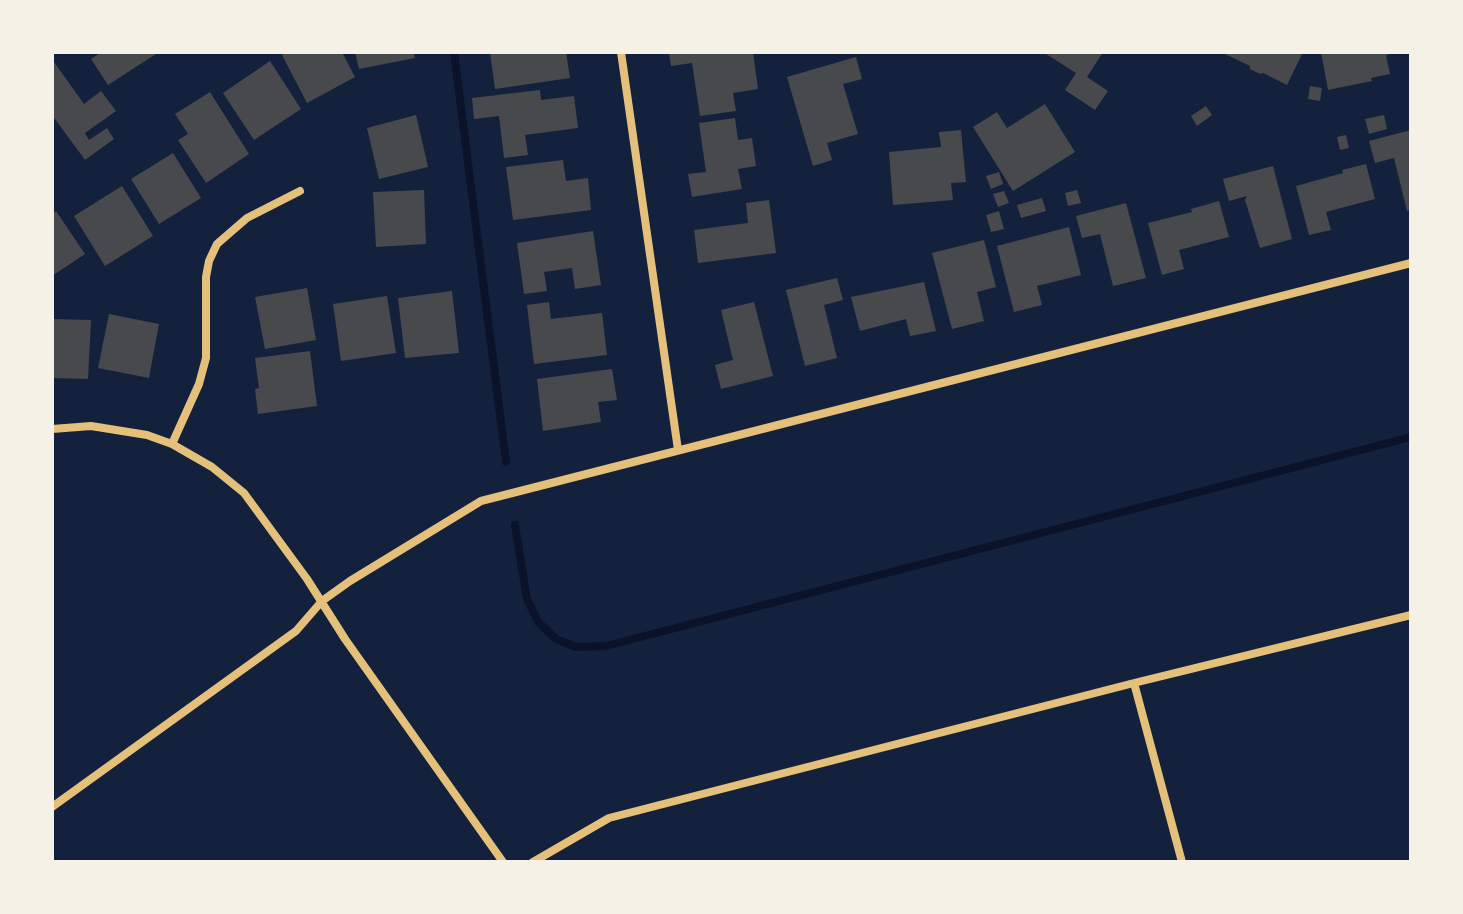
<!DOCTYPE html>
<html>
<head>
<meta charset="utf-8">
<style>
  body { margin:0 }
  #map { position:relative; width:1463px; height:914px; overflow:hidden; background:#14213d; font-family:"Roboto Condensed",sans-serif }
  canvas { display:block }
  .frame { position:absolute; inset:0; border:54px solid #f6f1e7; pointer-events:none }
</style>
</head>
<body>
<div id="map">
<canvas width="1463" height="914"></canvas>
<div class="frame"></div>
</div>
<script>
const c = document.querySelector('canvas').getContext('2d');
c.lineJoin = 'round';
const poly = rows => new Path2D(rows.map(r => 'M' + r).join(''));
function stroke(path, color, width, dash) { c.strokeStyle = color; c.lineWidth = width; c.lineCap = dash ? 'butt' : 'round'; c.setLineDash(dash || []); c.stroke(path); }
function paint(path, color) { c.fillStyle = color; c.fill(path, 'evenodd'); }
stroke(poly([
  [454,52,506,462],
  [515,525,527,599,538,622,556,639,576,647,606,646,1411,437]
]), '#0b132b', 8);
paint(poly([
  [102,52,159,52,108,85,91,59],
  [287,52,342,52,355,77,307,103,282,55],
  [355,52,413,52,415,58,359,69],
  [490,52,566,52,570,78,495,89],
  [669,52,753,52,758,89,733,93,736,111,700,116,692,63,671,66],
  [1043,52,1103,52,1087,77,1108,91,1095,110,1065,90,1076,73],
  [1221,52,1303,52,1287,85,1263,73,1260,74,1250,69,1250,66],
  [1321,52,1394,52,1394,53,1386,55,1390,74,1371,78,1372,81,1328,90],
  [856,57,862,79,843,84,858,134,827,143,832,160,813,166,787,77],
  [270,61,301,109,254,140,223,93],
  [54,62,84,104,101,91,116,111,85,133,89,140,107,128,114,139,85,160,52,115],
  [1310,86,1322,88,1320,101,1308,99],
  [540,90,541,100,574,96,578,128,525,135,528,155,504,158,499,116,474,119,472,98],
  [210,92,249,154,206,183,178,140,188,134,175,114],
  [1045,104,1075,152,1013,191,973,127,997,112,1007,128],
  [1206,106,1212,115,1197,126,1191,116],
  [416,115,428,167,379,179,367,128],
  [1384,115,1387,129,1369,134,1365,119],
  [735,118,738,140,752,138,756,166,738,169,742,189,692,197,688,174,706,172,699,123],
  [961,130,966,182,951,183,953,200,893,205,889,152,941,147,939,132],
  [1411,130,1411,210,1407,211,1394,158,1375,163,1369,141],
  [1346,135,1349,148,1340,150,1337,137],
  [173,153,201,198,159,224,131,179],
  [563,160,566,181,588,178,591,210,513,220,506,167],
  [1366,164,1375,199,1326,212,1331,230,1309,235,1296,186,1343,173,1342,170],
  [1273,166,1292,239,1260,248,1245,200,1247,196,1229,201,1223,179],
  [999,172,1003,184,991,189,986,176],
  [122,186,153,236,105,266,74,216],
  [424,190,426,244,376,247,373,192],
  [1077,190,1081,203,1068,206,1065,193],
  [1004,191,1009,203,998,207,993,194],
  [1042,198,1046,211,1021,218,1017,205],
  [769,200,776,253,698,263,694,230,748,223,746,203],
  [1219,201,1229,237,1179,250,1184,269,1162,275,1148,223,1192,212,1191,209],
  [1126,203,1146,278,1113,286,1100,234,1082,238,1076,216],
  [56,211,85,254,52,276,52,214],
  [999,211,1004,229,991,232,986,215],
  [1069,227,1081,275,1037,286,1042,305,1014,312,997,246],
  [593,231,601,285,575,289,572,268,544,272,547,291,524,294,517,243],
  [984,240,996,287,977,292,984,321,952,329,932,253],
  [837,278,843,300,824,305,837,358,805,366,786,290],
  [924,282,936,331,910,336,906,319,860,331,851,297],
  [307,288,316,340,265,349,255,297],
  [452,291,459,353,405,358,398,298],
  [387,296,396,353,341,361,333,304],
  [549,302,551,319,602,313,607,355,534,364,527,305],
  [754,302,773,376,721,389,715,365,733,360,721,310],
  [109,314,159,324,149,378,98,368],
  [52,319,91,320,88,379,52,378],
  [310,351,317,406,258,414,255,389,259,388,255,358],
  [612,369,617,400,598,402,601,422,543,431,537,379]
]), '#48494c');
stroke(poly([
  [621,52,678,450],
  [52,429,91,426,147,435,172,444,212,467,244,493,307,579,345,639,503,862],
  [172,444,199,384,206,358,206,277,209,261,217,244,247,218,300,191],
  [1134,683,1182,862],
  [52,807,296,631,322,601,350,581,481,501,1411,263],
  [533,862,609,818,1134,683,1411,615]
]), '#e5c07b', 8);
</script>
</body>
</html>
